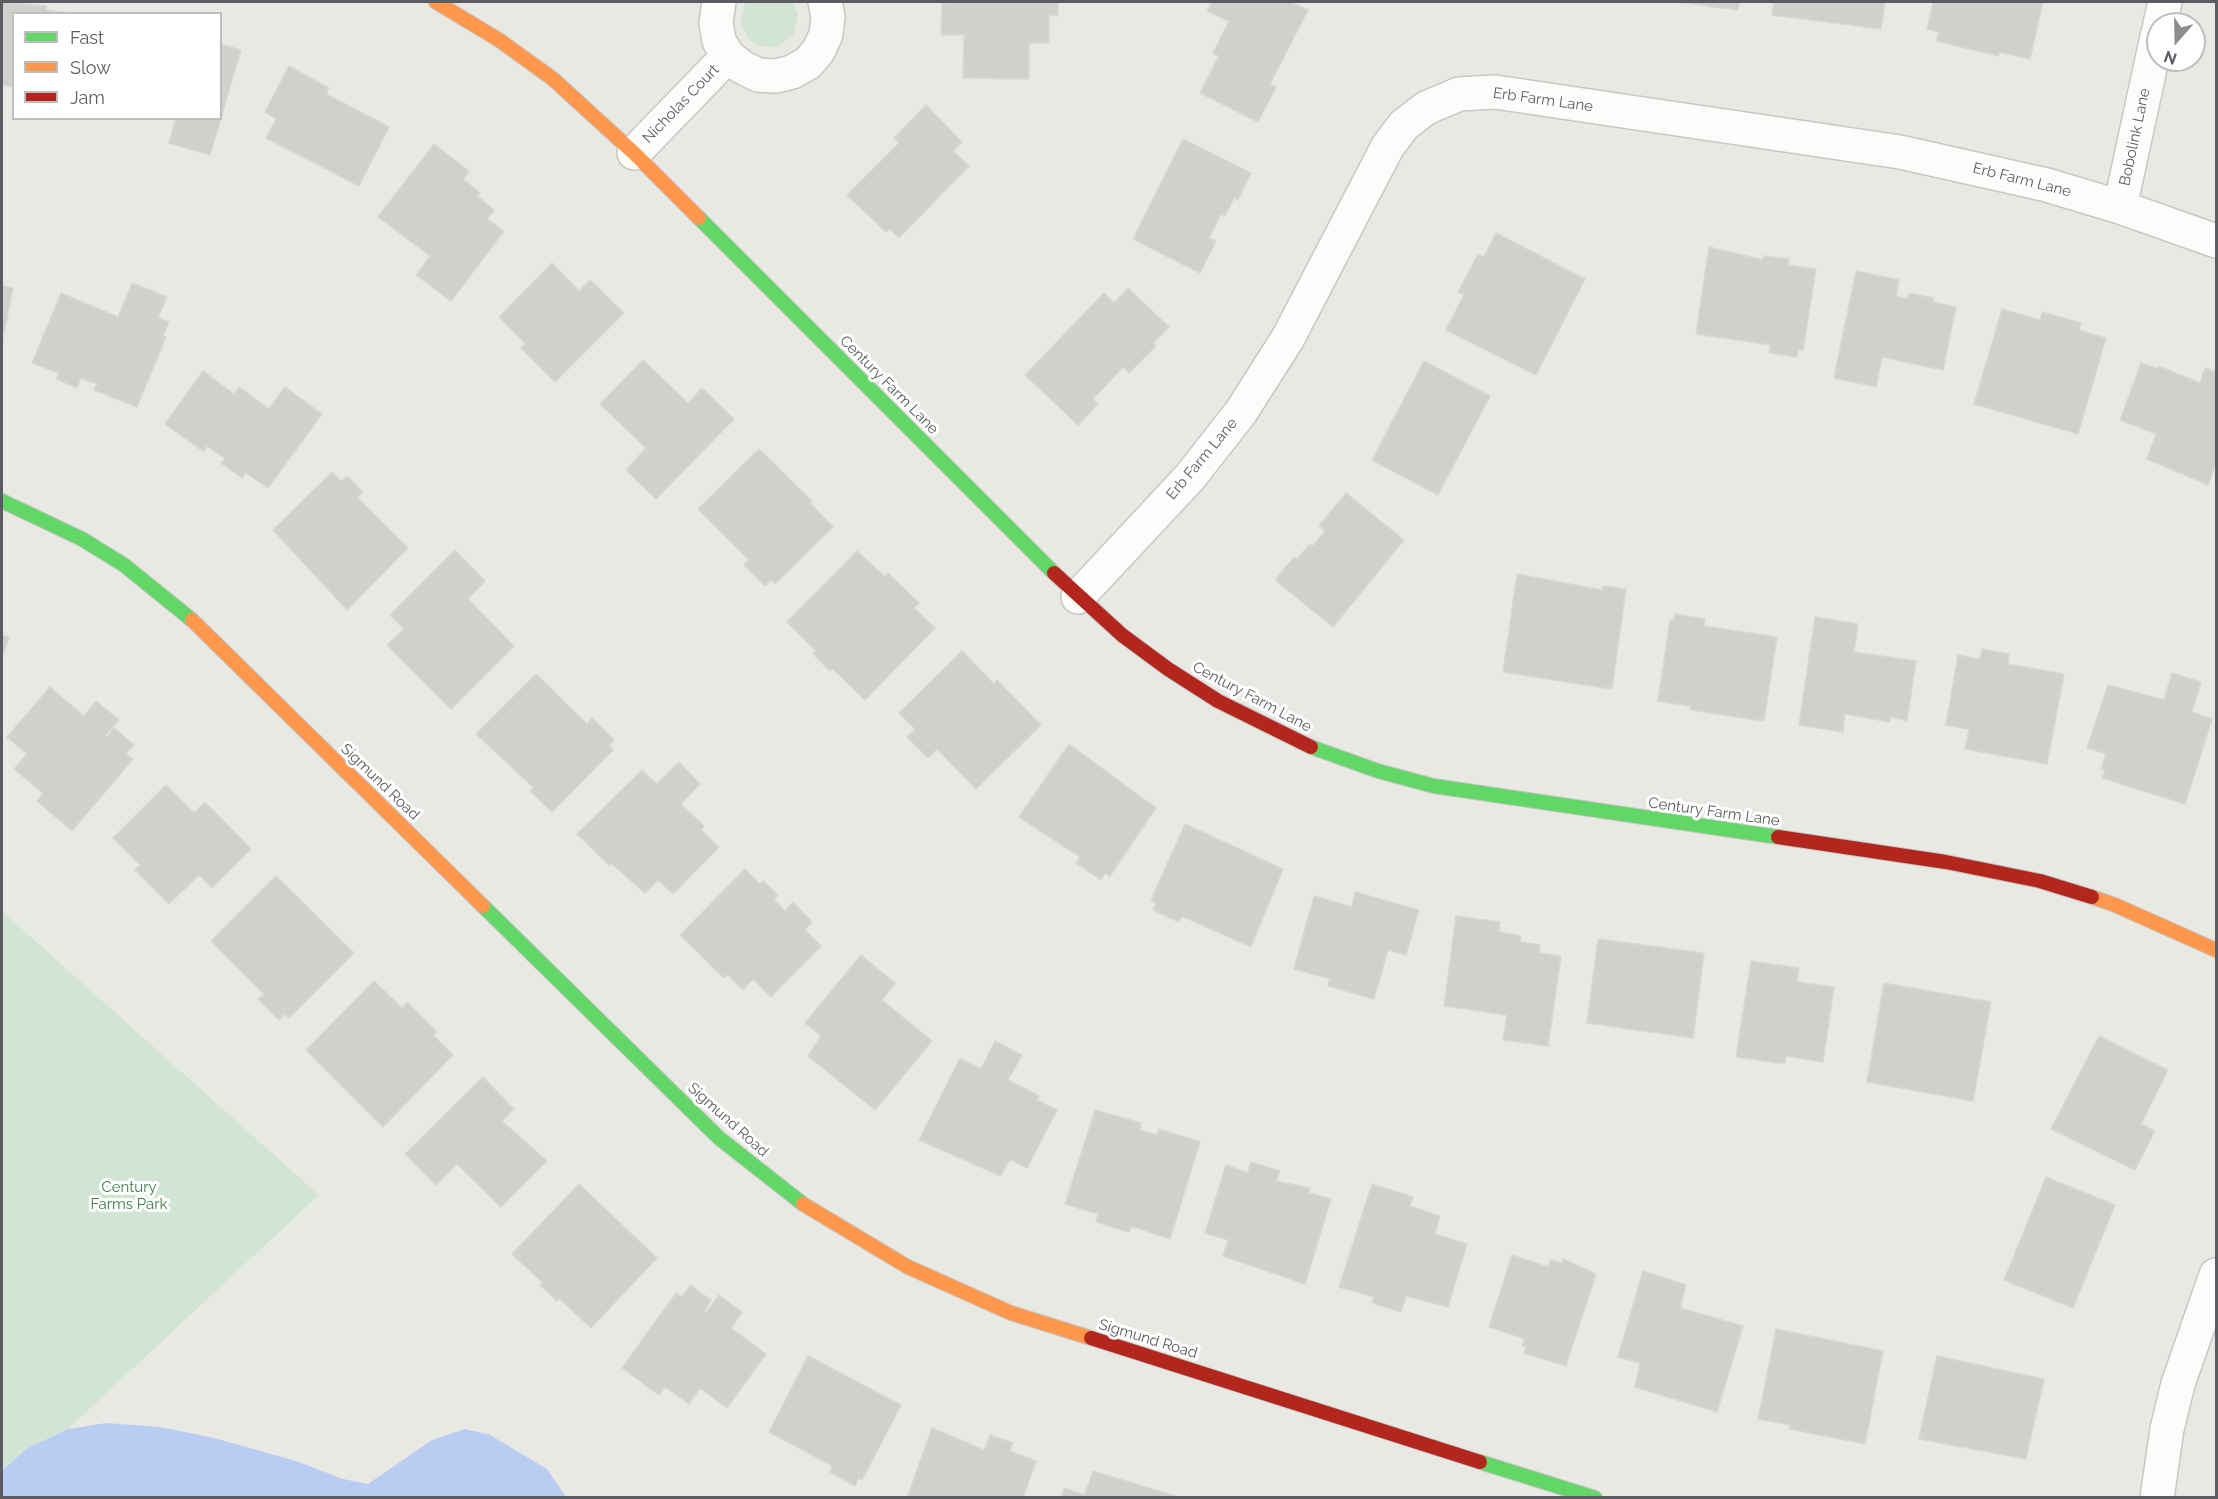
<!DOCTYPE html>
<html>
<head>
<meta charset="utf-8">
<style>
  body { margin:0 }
  #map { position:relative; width:2218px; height:1499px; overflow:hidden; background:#e9e9e4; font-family:Raleway,sans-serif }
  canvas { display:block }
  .frame { position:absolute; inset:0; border:3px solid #5a5c61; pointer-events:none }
  .legend { position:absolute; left:12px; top:12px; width:210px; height:108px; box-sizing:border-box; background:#fff; border:2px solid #bdbec0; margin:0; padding:8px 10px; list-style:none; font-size:18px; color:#5a5c61 }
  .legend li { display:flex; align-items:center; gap:12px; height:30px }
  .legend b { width:30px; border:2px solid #bdbec0 }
  .north { position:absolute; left:2146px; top:12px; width:60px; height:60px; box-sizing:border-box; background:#fff; border:2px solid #bdbec0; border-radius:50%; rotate:200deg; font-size:16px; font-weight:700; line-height:24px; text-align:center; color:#5a5c61 }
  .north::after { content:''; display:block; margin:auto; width:21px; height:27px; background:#8c8d8f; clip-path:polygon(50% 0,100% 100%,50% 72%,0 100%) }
</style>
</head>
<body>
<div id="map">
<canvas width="2218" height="1499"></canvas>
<div class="frame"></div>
<ul class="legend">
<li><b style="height:8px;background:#63d668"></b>Fast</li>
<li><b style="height:8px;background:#ff974d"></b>Slow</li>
<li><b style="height:8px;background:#b3261e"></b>Jam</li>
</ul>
<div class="north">N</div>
</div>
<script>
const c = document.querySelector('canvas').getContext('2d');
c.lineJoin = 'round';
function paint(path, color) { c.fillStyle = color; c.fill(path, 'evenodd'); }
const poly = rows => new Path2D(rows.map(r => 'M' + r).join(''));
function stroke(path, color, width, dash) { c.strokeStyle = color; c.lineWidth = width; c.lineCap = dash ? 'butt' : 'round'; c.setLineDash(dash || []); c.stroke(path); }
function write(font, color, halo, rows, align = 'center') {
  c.font = font + ' Raleway,sans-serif'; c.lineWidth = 6; c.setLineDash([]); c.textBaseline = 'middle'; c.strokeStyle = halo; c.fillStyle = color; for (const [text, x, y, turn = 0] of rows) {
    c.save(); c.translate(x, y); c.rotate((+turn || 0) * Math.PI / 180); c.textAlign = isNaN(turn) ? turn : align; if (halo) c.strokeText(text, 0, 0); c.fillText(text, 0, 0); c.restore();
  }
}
paint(poly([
  [745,2,793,2,798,16,794,34,778,47,758,46,749,40,740,22],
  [2,911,319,1195,68,1429,26,1449,2,1471]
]), '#d2e5d4');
paint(poly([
  [106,1423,160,1427,214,1438,296,1461,343,1479,368,1484,432,1440,465,1429,490,1435,547,1469,566,1497,2,1497,2,1471,26,1449,68,1429]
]), '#b9cdf3');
const building = poly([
  [2,2,46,6,46,10,75,14,14,14,14,87,2,85,2,2],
  [951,2,1058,2,1058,16,1049,15,1049,43,1029,43,1029,79,963,78,964,35,941,35,942,3,951,2],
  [1212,2,1290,2,1308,10,1270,84,1276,87,1258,122,1200,93,1219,56,1213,53,1229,21,1207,11,1212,2],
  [1678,2,1740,2,1738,10,1678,2],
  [1774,2,1885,2,1881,29,1772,15,1774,2],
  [1933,2,2043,2,2030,59,1999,52,1999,56,1936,41,1939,32,1927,29,1933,2],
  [220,44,241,50,210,155,169,143,176,118,220,118,220,44],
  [289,66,329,88,326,94,389,127,359,186,266,138,276,119,265,112,289,66],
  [926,105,962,142,953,151,969,166,899,238,890,229,886,232,847,195,899,143,894,138,926,105],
  [1183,139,1251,173,1238,200,1234,198,1225,216,1221,214,1209,238,1216,241,1200,273,1133,239,1183,139],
  [434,144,469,171,463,179,480,193,477,196,494,210,487,219,504,231,451,301,416,275,430,256,378,217,434,144],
  [1496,233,1585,279,1536,375,1446,330,1464,295,1458,292,1478,254,1484,257,1496,233],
  [1709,247,1763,260,1764,256,1789,259,1788,265,1816,269,1803,350,1798,350,1797,357,1769,353,1771,345,1696,334,1709,247],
  [552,263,579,291,590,280,624,313,555,382,521,348,526,344,499,317,552,263],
  [1856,271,1899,280,1896,296,1908,299,1909,293,1934,298,1933,302,1956,307,1943,370,1882,357,1876,387,1834,378,1856,271],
  [132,283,167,297,158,318,169,322,163,336,166,337,137,407,94,390,97,384,81,378,77,388,56,379,59,373,32,363,61,293,118,317,132,283],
  [2,286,13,288,2,343,2,286],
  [1128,288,1169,327,1153,343,1156,346,1129,373,1123,367,1093,399,1098,404,1078,425,1025,375,1104,293,1114,303,1128,288],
  [2002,309,2040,320,2042,312,2081,323,2079,330,2106,338,2078,434,1974,404,2002,309],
  [643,360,688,403,702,388,734,419,656,499,626,470,646,448,600,404,643,360],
  [1424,361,1490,396,1438,495,1372,460,1424,361],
  [2141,363,2158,369,2159,366,2200,383,2205,368,2216,372,2216,463,2208,485,2147,459,2156,434,2120,420,2141,363],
  [203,371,234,394,239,387,269,409,285,387,322,414,268,488,246,473,242,478,221,463,225,459,207,446,204,452,165,424,203,371],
  [759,449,812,501,810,503,833,527,775,584,771,580,765,586,744,565,749,560,698,509,759,449],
  [332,472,341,481,347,476,363,492,357,497,408,548,347,610,273,530,332,472],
  [1346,493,1404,540,1333,627,1275,580,1294,557,1297,559,1310,544,1313,546,1325,531,1319,526,1346,493],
  [455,550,485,581,468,599,514,646,451,709,387,645,404,629,390,615,455,550],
  [857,551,885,577,888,573,919,603,914,608,935,628,865,700,833,669,830,671,813,654,816,651,787,622,857,551],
  [1517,574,1602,590,1603,586,1626,589,1612,689,1503,672,1517,574],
  [1675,614,1705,619,1704,626,1777,637,1764,721,1690,710,1691,706,1658,701,1670,620,1674,621,1675,614],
  [1815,617,1858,624,1854,652,1916,661,1907,721,1891,717,1890,722,1845,714,1843,732,1799,725,1815,617],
  [2,635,9,637,2,659,2,635],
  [1982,649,2009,654,2008,664,2064,674,2047,764,1965,749,1969,729,1946,725,1958,655,1980,659,1982,649],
  [962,651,994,684,997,680,1041,725,976,789,937,749,928,758,907,737,915,729,899,713,962,651],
  [2172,673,2201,682,2192,712,2212,719,2185,804,2102,778,2105,770,2101,769,2106,754,2087,748,2108,685,2164,700,2172,673],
  [536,674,587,724,592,718,614,740,609,745,613,750,552,812,530,791,533,787,476,734,536,674],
  [50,687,84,716,96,701,119,720,105,735,107,737,114,728,134,745,126,754,133,759,72,831,37,801,43,793,14,769,27,754,7,737,50,687],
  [1069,744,1156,808,1110,876,1105,873,1101,880,1076,863,1080,857,1019,817,1069,744],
  [679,762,700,784,681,804,704,826,701,830,719,847,673,894,658,880,645,893,612,864,610,866,577,834,642,770,657,784,679,762],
  [166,785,194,813,205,802,251,849,212,888,199,875,169,904,135,870,140,865,113,838,166,785],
  [1185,824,1283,869,1251,947,1182,916,1179,922,1153,910,1156,903,1151,900,1185,824],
  [745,869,760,884,763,881,778,895,774,899,785,911,793,902,812,922,805,930,821,946,771,997,753,979,743,990,728,975,724,978,680,935,745,869],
  [276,876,354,953,289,1018,285,1014,279,1020,258,999,264,994,211,941,276,876],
  [1355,892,1419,910,1406,955,1388,950,1374,999,1328,986,1330,979,1294,969,1314,896,1352,907,1355,892],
  [1456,916,1500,922,1499,932,1521,936,1520,942,1540,945,1539,953,1561,956,1548,1046,1503,1040,1507,1015,1444,1006,1456,916],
  [1598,939,1704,953,1693,1038,1587,1023,1598,939],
  [861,955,895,983,882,1000,932,1041,875,1110,808,1056,821,1036,805,1023,861,955],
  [1751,961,1799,968,1797,982,1834,987,1823,1062,1786,1056,1785,1064,1736,1057,1751,961],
  [374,981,402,1008,407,1002,437,1032,433,1035,453,1055,383,1127,306,1050,374,981],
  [1884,983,1991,1002,1973,1101,1867,1082,1884,983],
  [2099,1036,2168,1070,2141,1124,2155,1131,2135,1170,2051,1129,2099,1036],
  [995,1041,1022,1055,1008,1080,1039,1096,1037,1100,1057,1110,1027,1168,1010,1159,1001,1176,919,1140,960,1058,981,1069,995,1041],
  [483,1077,514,1109,502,1121,547,1161,501,1207,457,1164,436,1185,405,1154,483,1077],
  [1095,1110,1141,1123,1140,1130,1157,1135,1159,1129,1200,1142,1170,1239,1131,1226,1129,1232,1096,1222,1098,1214,1065,1204,1095,1110],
  [1251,1162,1280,1171,1276,1181,1310,1188,1309,1193,1331,1199,1305,1284,1223,1256,1228,1240,1205,1233,1226,1165,1248,1173,1251,1162],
  [2046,1177,2115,1205,2073,1308,2004,1280,2046,1177],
  [579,1184,657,1258,591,1328,559,1298,557,1301,540,1285,542,1282,512,1254,579,1184],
  [1372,1184,1413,1197,1410,1206,1440,1216,1435,1234,1467,1244,1448,1307,1406,1296,1401,1312,1372,1303,1374,1297,1339,1287,1372,1184],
  [1512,1255,1548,1267,1550,1260,1562,1263,1563,1259,1596,1274,1566,1366,1524,1353,1526,1346,1522,1346,1525,1339,1489,1327,1512,1255],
  [1643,1271,1686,1285,1680,1308,1743,1326,1717,1412,1635,1387,1640,1363,1618,1357,1643,1271],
  [690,1285,711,1300,704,1311,706,1313,719,1295,742,1312,731,1328,766,1354,727,1408,700,1388,689,1404,665,1387,659,1395,622,1368,676,1293,682,1297,690,1285],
  [1776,1329,1883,1351,1865,1444,1789,1429,1790,1425,1758,1419,1776,1329],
  [808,1356,901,1405,862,1480,859,1478,855,1486,830,1472,833,1466,769,1432,808,1356],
  [1937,1356,2044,1379,2026,1459,1919,1439,1937,1356],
  [932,1428,984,1450,990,1435,1013,1443,1010,1451,1036,1461,1023,1498,907,1498,932,1428],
  [1093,1471,1175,1496,1175,1498,1061,1498,1064,1488,1085,1495,1093,1471]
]);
paint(building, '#d0d0cd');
stroke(building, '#d8d8d3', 1.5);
const street = poly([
  [719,2,716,23,719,41,728,56,742,67,758,75,776,76,792,72,808,63,819,50,826,34,828,17,825,2],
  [2160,24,2165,2],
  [634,153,728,56],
  [2120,207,2158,32],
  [1078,597,1190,477,1241,412,1288,338,1388,146,1404,125,1426,108,1459,94,1495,92,1900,152,2047,185,2120,207,2216,241],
  [2157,1498,2167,1429,2178,1384,2216,1275]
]);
const fast = poly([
  [699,218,1054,573],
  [2,501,82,539,124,565,192,620],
  [1311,747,1378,771,1434,786,1778,837],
  [483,906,719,1138,803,1204],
  [1480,1462,1595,1498]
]);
const slow = poly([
  [436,2,499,40,553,79,634,153,699,218],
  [192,620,483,906],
  [2092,897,2115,905,2216,950],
  [803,1204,908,1267,1011,1313,1091,1338]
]);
const jam = poly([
  [1054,573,1122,635,1168,669,1218,701,1311,747],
  [1778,837,1946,862,2040,881,2092,897],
  [1091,1338,1480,1462]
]);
stroke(street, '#c7c7c6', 36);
stroke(fast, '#c5c5c5', 16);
stroke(slow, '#c5c5c5', 16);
stroke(jam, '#c5c5c5', 16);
stroke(street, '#fcfcfb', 33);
stroke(fast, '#63d668', 14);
stroke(slow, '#ff974d', 14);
stroke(jam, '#b3261e', 14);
write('15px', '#5a5c61', '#fff', [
  ["Erb Farm Lane",1543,100,8],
  ["Nicholas Court",681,104,-46],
  ["Bobolink Lane",2135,137,-78],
  ["Erb Farm Lane",2022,180,14],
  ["Century Farm Lane",889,385,45],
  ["Erb Farm Lane",1202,459,-50],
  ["Century Farm Lane",1252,697,28],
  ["Sigmund Road",380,782,44],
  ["Century Farm Lane",1714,812,8],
  ["Sigmund Road",728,1120,42],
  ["Sigmund Road",1148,1339,17]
]);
write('15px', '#3a814d', '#fff', [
  ["Century",129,1187],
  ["Farms Park",129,1204]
]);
</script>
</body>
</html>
